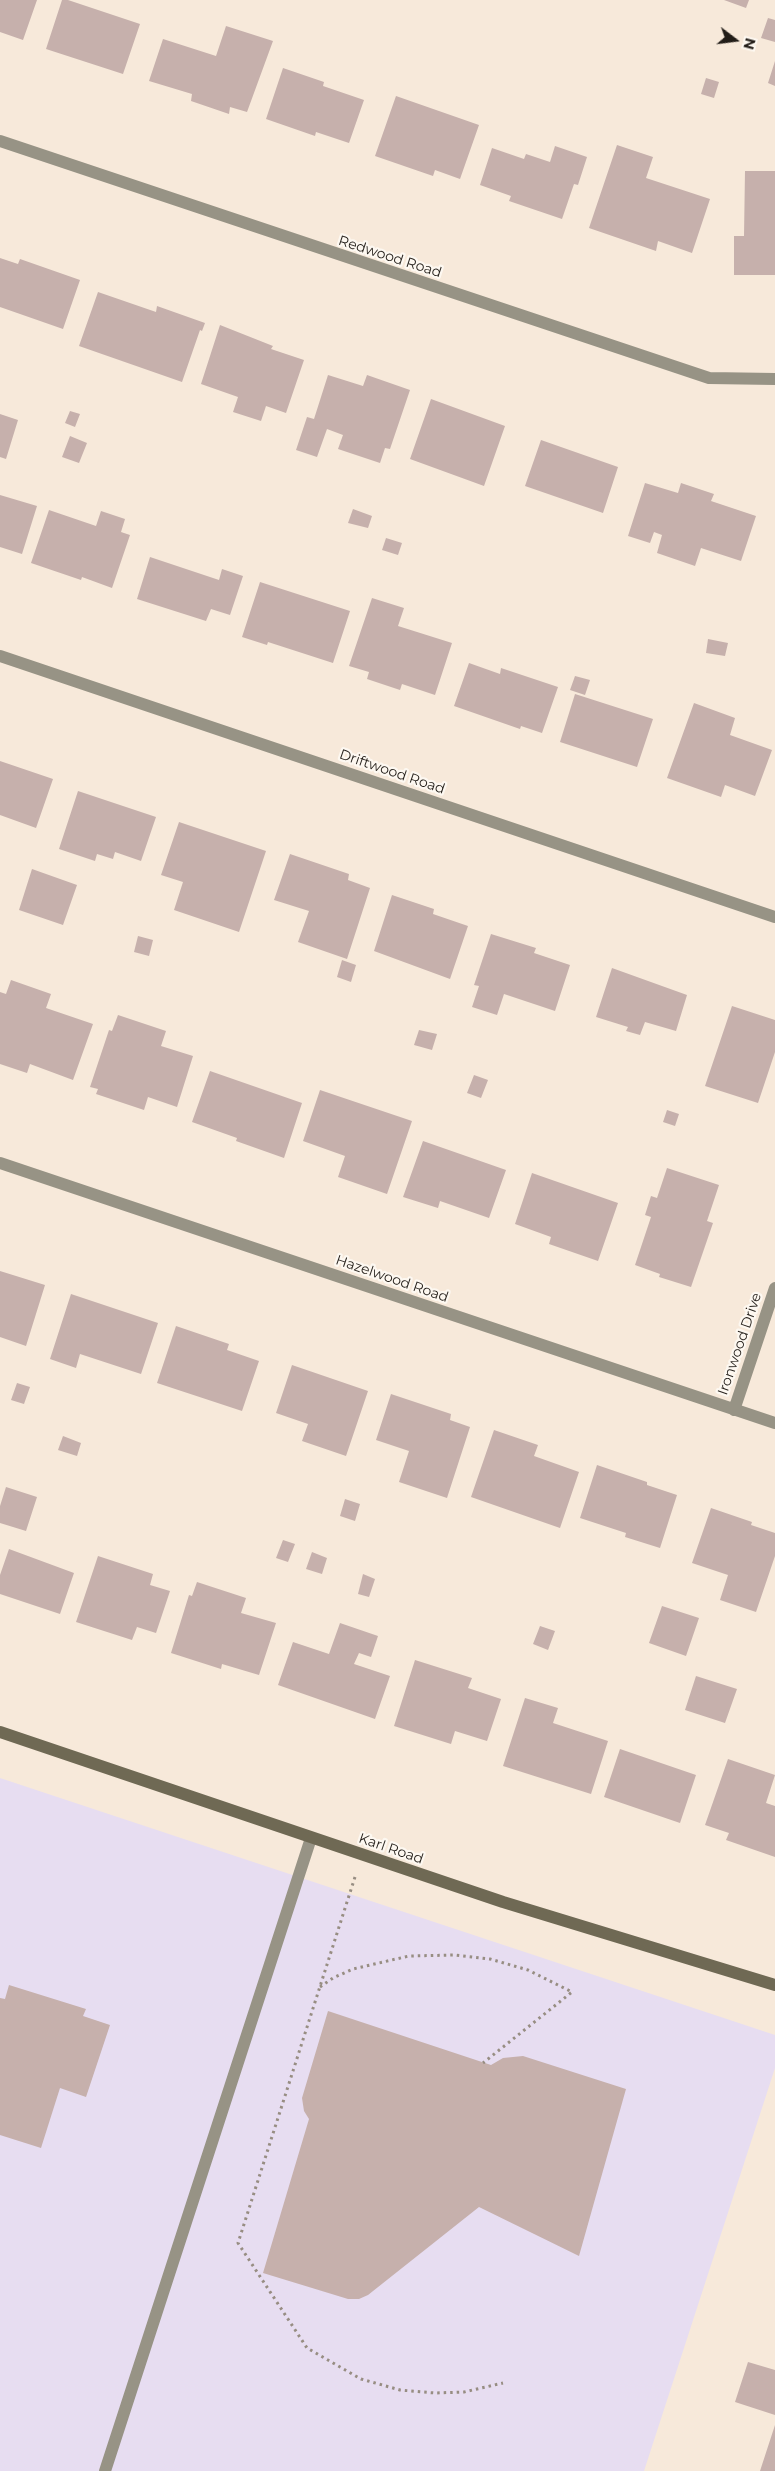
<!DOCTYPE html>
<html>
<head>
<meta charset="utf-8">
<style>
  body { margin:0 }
  #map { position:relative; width:775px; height:2471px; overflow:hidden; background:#f7e9da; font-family:Montserrat,sans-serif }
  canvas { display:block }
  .north { position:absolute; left:710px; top:15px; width:50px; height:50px; -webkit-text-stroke:4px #fdf8f1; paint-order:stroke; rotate:105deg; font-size:14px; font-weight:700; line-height:20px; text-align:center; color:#221d18 }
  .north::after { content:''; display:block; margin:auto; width:18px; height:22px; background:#221d18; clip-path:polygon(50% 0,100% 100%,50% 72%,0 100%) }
</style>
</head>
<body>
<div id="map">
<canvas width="775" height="2471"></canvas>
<div class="north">N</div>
</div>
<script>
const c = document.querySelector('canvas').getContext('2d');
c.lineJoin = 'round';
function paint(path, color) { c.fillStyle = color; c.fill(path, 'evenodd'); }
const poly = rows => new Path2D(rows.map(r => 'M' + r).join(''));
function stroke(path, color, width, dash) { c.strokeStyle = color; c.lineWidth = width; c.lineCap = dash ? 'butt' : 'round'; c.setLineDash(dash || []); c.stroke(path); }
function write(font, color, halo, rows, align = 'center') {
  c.font = font + ' Montserrat,sans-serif'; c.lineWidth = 4.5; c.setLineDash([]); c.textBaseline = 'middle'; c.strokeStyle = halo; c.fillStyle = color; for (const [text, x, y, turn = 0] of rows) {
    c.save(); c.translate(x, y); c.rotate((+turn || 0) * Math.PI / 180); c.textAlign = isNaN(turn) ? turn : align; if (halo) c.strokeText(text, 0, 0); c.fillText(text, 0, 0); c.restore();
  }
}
paint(poly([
  [0,1778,775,2035,775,2068,644,2471,0,2471]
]), '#e7ddf1');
paint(poly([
  [0,0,37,0,23,40,0,32],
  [62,0,68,0,140,24,123,74,46,49],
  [724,0,749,0,746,8],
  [768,18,775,20,775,42,761,38],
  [226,26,273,41,247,112,230,107,229,114,191,101,192,94,149,81,163,39,216,56],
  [775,61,775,86,768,83],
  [283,68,324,82,323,86,364,100,349,143,316,132,315,136,266,119],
  [706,78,719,82,714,98,701,94],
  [396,96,479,125,460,179,435,170,433,176,375,156],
  [617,145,653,157,646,178,710,199,692,253,658,241,656,251,589,228],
  [555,146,587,157,578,185,574,184,562,219,509,201,511,196,480,185,492,148,524,159,526,154,550,162],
  [745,171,775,171,775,275,734,275,734,236,744,236],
  [0,258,18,264,20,259,80,280,63,329,0,307],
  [98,292,156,312,157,306,205,323,202,331,200,330,182,382,79,346],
  [220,325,273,346,271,349,304,360,286,413,266,406,261,421,233,412,238,397,201,384],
  [328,375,363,386,367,375,410,390,390,449,385,448,380,463,338,449,343,435,327,429,317,457,296,450,307,417,314,419],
  [431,399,505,426,484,486,410,459],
  [70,411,80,414,75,427,65,423],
  [0,414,18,420,6,459,0,457],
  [70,436,87,443,79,463,62,457],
  [541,440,618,467,603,513,525,486],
  [645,483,678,493,681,483,714,494,711,501,756,516,741,561,701,548,695,566,657,553,662,535,654,532,650,543,628,536],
  [0,495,37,506,22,554,0,547],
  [353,509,372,516,368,528,348,523],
  [49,510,96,526,101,511,125,519,121,532,130,535,112,588,82,577,81,580,31,563],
  [386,538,402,543,398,555,382,550],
  [150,557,219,580,222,569,243,576,230,615,211,609,206,621,137,599],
  [260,582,350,611,333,663,268,642,267,645,242,637],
  [372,598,404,608,398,626,452,643,435,695,402,684,400,690,367,679,369,672,349,666],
  [708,639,728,643,725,656,706,653],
  [469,663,500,674,501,668,558,687,542,733,521,726,520,729,454,706],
  [575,676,590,680,585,695,570,690],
  [575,694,653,719,637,767,560,742],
  [694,703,735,718,730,735,772,750,755,796,725,785,721,797,667,778],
  [0,761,53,779,36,828,0,815],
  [78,791,156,817,141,861,115,852,113,859,97,854,95,861,59,849],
  [179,822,266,851,239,932,174,910,183,882,161,875],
  [290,854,349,874,348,880,370,888,347,959,298,942,309,911,274,900],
  [32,869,77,885,63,925,19,910],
  [392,895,434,909,433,914,468,926,450,979,374,951],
  [491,934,536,948,534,953,570,965,555,1011,504,994,497,1015,472,1007,479,986,474,985],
  [138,936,153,940,149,956,134,952],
  [342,960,356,965,351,982,337,977],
  [612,968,687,995,676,1031,645,1022,640,1035,626,1031,628,1027,596,1017],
  [11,980,51,994,46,1008,93,1024,73,1080,30,1064,27,1073,0,1064,0,992,6,994],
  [732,1006,775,1020,775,1052,758,1103,705,1086],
  [118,1015,166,1031,161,1046,193,1056,177,1107,148,1097,144,1110,96,1094,98,1089,90,1087,109,1030,112,1031],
  [419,1030,437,1034,432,1050,414,1045],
  [210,1071,302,1103,284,1158,236,1141,237,1138,192,1122],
  [474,1075,488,1080,481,1098,467,1093],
  [320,1090,412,1121,387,1194,338,1177,345,1156,303,1141],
  [667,1110,679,1114,675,1126,663,1122],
  [423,1141,506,1170,489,1218,440,1201,438,1208,403,1197],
  [667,1168,719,1185,707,1221,713,1223,691,1287,659,1277,660,1274,635,1265,651,1217,645,1215,651,1196,657,1198],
  [532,1173,618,1203,598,1261,549,1244,551,1237,515,1224],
  [0,1271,45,1285,26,1346,0,1337],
  [71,1294,158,1323,141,1374,80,1354,76,1368,50,1359],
  [176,1326,229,1344,227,1350,259,1361,242,1411,157,1383],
  [292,1365,368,1391,346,1456,302,1441,308,1424,276,1413],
  [17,1383,30,1387,24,1404,11,1400],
  [391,1394,451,1414,450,1420,470,1427,447,1498,399,1482,409,1451,376,1440],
  [494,1430,538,1445,534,1456,579,1472,560,1528,471,1497],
  [63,1436,81,1443,77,1456,58,1450],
  [597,1465,647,1482,647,1485,677,1495,660,1548,625,1537,626,1533,580,1518],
  [6,1487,37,1497,26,1531,0,1523,0,1506],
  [345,1499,360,1504,355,1521,340,1516],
  [711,1508,752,1522,751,1525,775,1533,775,1556,756,1612,720,1600,728,1575,692,1563],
  [283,1540,295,1544,288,1562,276,1558],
  [9,1549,74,1573,60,1614,0,1594,0,1575],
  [312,1552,327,1558,322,1574,306,1569],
  [98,1556,153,1574,150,1585,170,1591,156,1633,137,1627,132,1640,76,1622],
  [363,1574,375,1579,369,1597,358,1594],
  [197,1582,246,1598,241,1613,276,1623,259,1675,222,1664,221,1669,171,1653,189,1595,192,1596],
  [662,1606,699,1618,686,1656,649,1643],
  [340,1623,378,1636,371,1657,359,1653,354,1664,390,1676,375,1719,278,1685,293,1642,329,1654],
  [540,1626,555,1631,548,1650,533,1644],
  [415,1660,472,1678,468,1688,501,1699,487,1741,455,1731,451,1744,394,1726],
  [696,1676,737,1689,725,1723,685,1710],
  [525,1698,558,1708,553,1723,608,1741,591,1794,503,1766],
  [620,1749,696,1775,680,1823,604,1797],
  [728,1759,775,1775,766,1803,775,1806,775,1857,726,1840,729,1833,705,1825],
  [9,1985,86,2009,83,2016,110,2025,86,2097,60,2088,41,2148,0,2135,0,1998,5,1999],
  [328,2011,491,2065,503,2058,523,2056,626,2089,579,2256,479,2207,368,2295,359,2299,348,2299,263,2273,309,2119,304,2111,302,2098],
  [748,2362,775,2370,775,2415,735,2402],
  [775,2425,775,2471,760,2471]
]), '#c6b0ac');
stroke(poly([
  [355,1877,238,2243,307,2348,361,2379,400,2390,435,2393,464,2392,503,2383],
  [320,1987,333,1978,353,1969,409,1956,455,1955,490,1959,528,1970,572,1992,483,2063]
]), '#978d82', 3, [2.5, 4]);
stroke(poly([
  [105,2471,311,1838]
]), '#979385', 12);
stroke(poly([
  [0,141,709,378,775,379],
  [0,656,775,917],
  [0,1163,775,1423],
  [734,1410,775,1288]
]), '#979385', 12);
stroke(poly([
  [0,1732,503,1902,775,1985]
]), '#6f6954', 12);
write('14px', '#221d18', '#fdf8f1', [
  ["Redwood Road",390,257,18],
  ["Driftwood Road",392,772,19],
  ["Hazelwood Road",392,1279,19],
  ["Ironwood Drive",740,1344,-71],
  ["Karl Road",391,1849,19]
]);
</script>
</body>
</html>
